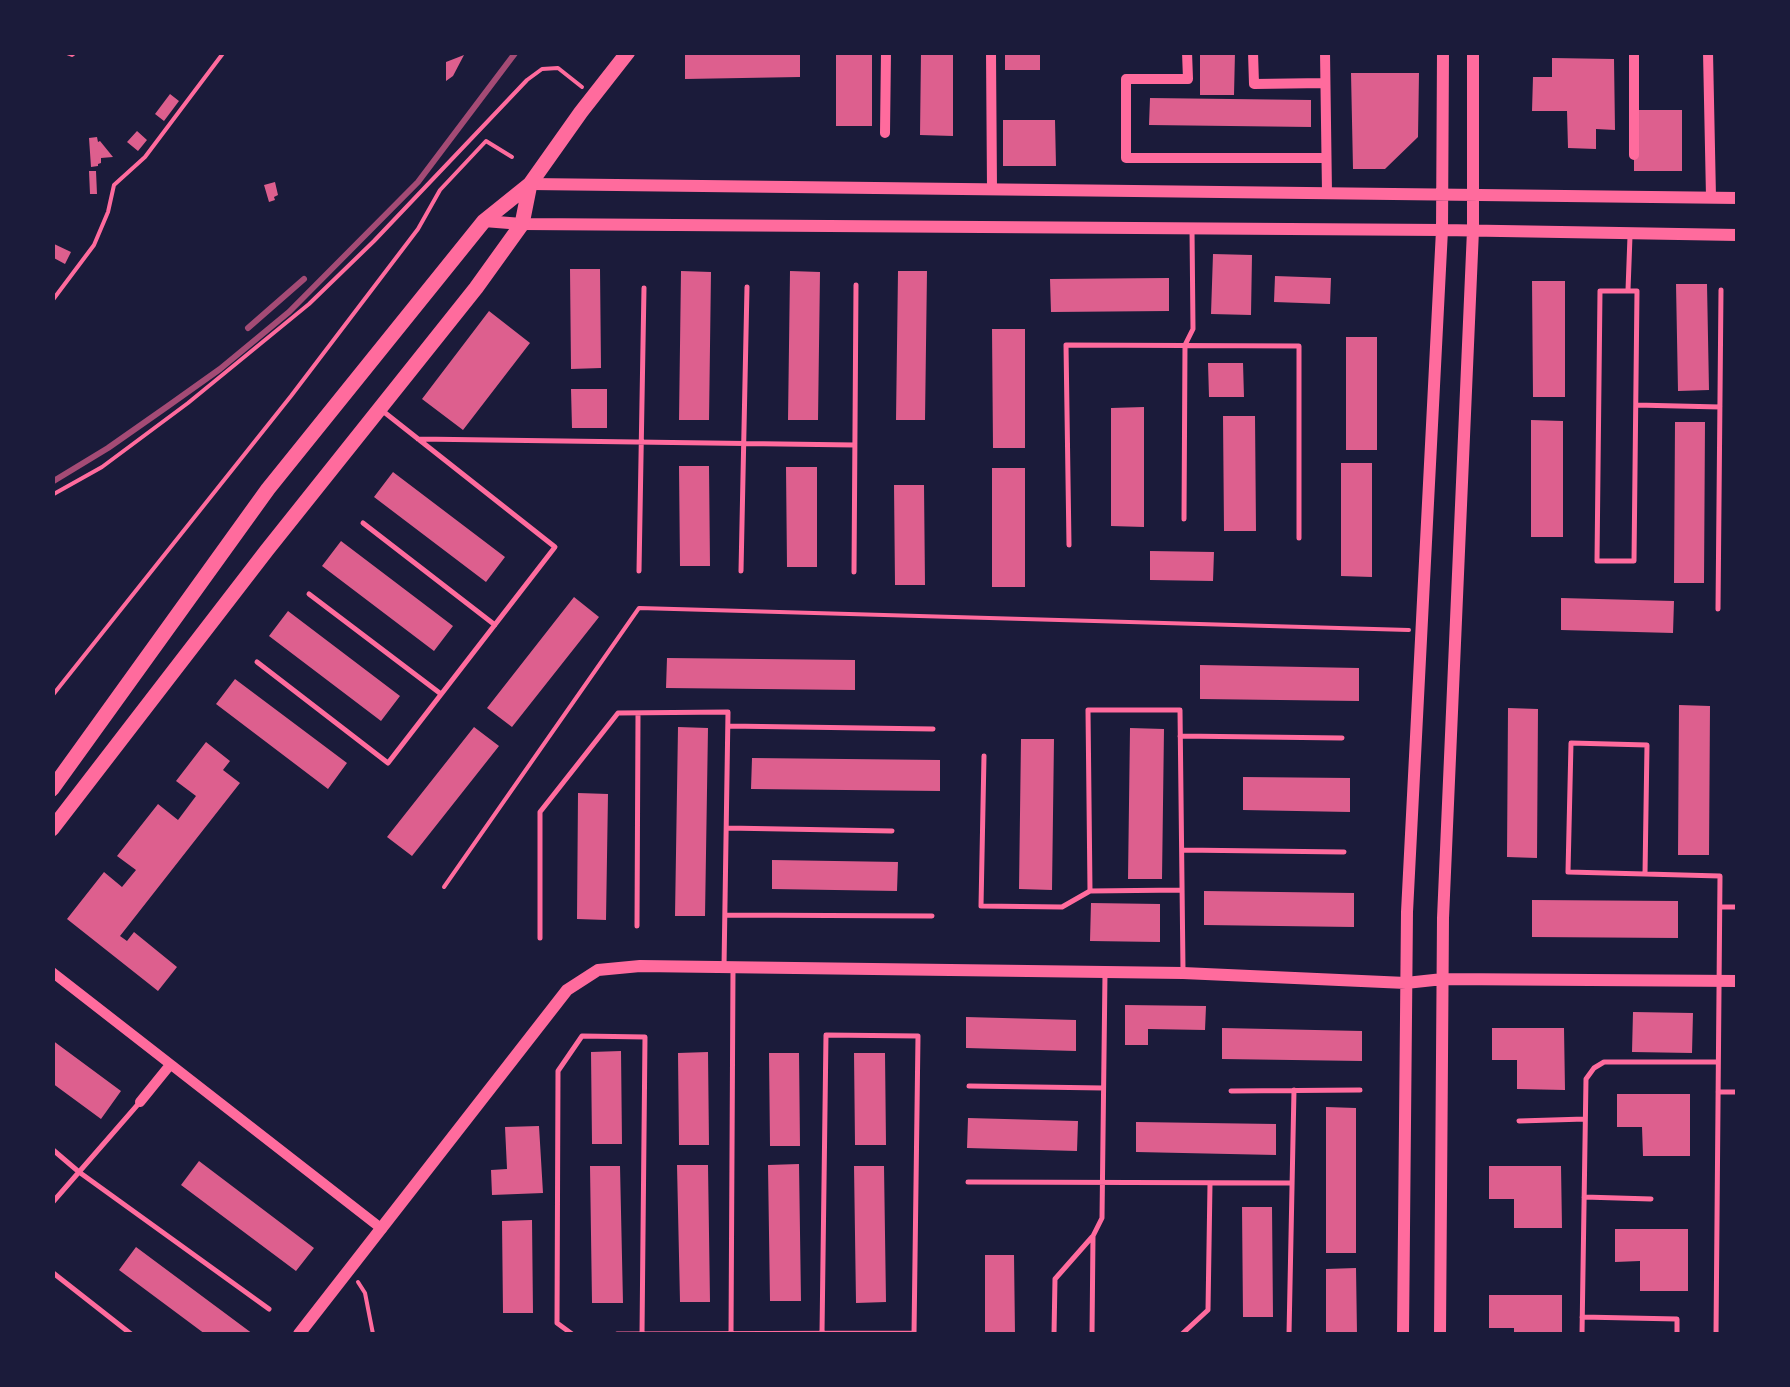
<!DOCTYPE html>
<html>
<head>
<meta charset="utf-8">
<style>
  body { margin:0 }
  #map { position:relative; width:1790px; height:1387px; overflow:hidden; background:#1b1b3a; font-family:"Golos Text",sans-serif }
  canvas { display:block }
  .frame { position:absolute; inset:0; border:55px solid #1b1b3a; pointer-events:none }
</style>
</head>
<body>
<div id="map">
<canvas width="1790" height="1387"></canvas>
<div class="frame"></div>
</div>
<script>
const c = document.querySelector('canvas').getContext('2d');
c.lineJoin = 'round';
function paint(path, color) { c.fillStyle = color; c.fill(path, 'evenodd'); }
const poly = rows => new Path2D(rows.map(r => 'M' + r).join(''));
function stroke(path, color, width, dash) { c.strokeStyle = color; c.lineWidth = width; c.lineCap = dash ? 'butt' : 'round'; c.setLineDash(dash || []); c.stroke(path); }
paint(poly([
  [685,52,800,52,800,77,685,79],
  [836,52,872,52,872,126,836,126],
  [921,52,953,52,953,136,920,135],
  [1005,52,1040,52,1040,70,1005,70],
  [1200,52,1235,52,1234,95,1200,95],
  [464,55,453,76,446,81,446,62],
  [1552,58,1614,59,1615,130,1596,129,1596,149,1568,148,1567,111,1532,111,1533,77,1552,77],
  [1351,73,1419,73,1418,137,1385,169,1353,169],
  [170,94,179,101,164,121,155,114],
  [1150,98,1311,100,1311,127,1149,125],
  [1634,110,1682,110,1682,171,1634,171],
  [1003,120,1055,120,1056,166,1003,166],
  [137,131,147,140,138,151,127,142],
  [97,137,98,142,100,141,113,157,101,158,101,163,98,164,98,166,91,167,89,138],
  [89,171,96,171,97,194,90,194],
  [275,182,278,195,274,197,275,200,269,202,264,185],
  [52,243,71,252,65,264,52,257],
  [1213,254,1252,255,1251,315,1211,314],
  [570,269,600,269,601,368,571,369],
  [681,271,711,272,709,420,679,420],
  [790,271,820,272,818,420,788,420],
  [898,271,927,271,925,420,896,420],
  [1275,276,1331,278,1330,304,1274,302],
  [1169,278,1169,311,1051,312,1050,279],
  [1532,281,1565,281,1565,397,1533,397],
  [1676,284,1707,284,1709,390,1678,391],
  [489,311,530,343,463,430,422,399],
  [992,329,1025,329,1025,448,993,448],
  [1346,337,1377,337,1377,450,1346,450],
  [1208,363,1243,363,1244,397,1209,397],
  [571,389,607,389,607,428,572,428],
  [1144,407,1144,527,1111,526,1111,408],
  [1223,416,1255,416,1256,531,1224,531],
  [1531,420,1563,421,1563,537,1531,537],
  [1675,422,1705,422,1704,583,1674,583],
  [1341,463,1372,463,1372,577,1341,576],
  [679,466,709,466,710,566,680,566],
  [786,467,817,467,817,567,787,567],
  [992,468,1025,468,1025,587,992,587],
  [393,472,505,557,486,582,374,497],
  [894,485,924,485,925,585,895,585],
  [341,541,453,626,434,651,322,566],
  [1150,551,1214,552,1213,581,1150,580],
  [574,597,599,617,512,727,487,708],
  [1561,598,1674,601,1673,633,1561,630],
  [288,611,400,696,381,721,269,636],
  [667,658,855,660,855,690,666,688],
  [1200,665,1359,668,1359,701,1200,699],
  [235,679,347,763,328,789,216,704],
  [1679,705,1710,706,1709,855,1678,855],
  [1508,708,1538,709,1537,858,1507,857],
  [474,727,499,746,412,856,387,837],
  [678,727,708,728,705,916,675,916],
  [1130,728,1164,729,1162,879,1128,879],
  [1021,739,1054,739,1052,890,1019,889],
  [206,742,230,761,223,770,240,783,120,936,127,941,134,932,177,967,158,991,67,919,104,872,122,887,136,870,117,856,158,804,178,820,196,796,176,781],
  [752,758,940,760,940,791,751,789],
  [1243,777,1350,778,1350,812,1243,810],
  [578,793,608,794,606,920,577,919],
  [772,860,898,862,897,891,772,889],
  [1204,891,1354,893,1354,927,1204,925],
  [1532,900,1678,901,1678,938,1532,937],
  [1091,903,1160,904,1160,942,1090,941],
  [1125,1005,1206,1006,1205,1030,1148,1029,1148,1045,1125,1045],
  [1633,1012,1693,1013,1692,1053,1632,1052],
  [966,1017,1076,1020,1076,1051,966,1048],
  [1222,1028,1362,1031,1362,1061,1222,1059],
  [1492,1028,1564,1028,1565,1090,1517,1089,1517,1060,1492,1060],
  [52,1040,121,1091,101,1119,52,1083],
  [621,1051,622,1144,592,1144,591,1052],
  [708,1052,709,1145,679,1145,678,1053],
  [769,1053,799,1053,800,1146,770,1146],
  [854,1053,885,1053,886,1145,855,1145],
  [1617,1094,1690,1094,1690,1156,1643,1156,1642,1127,1617,1127],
  [1326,1107,1356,1108,1356,1253,1326,1253],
  [968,1118,1078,1121,1077,1151,967,1148],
  [1136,1122,1276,1124,1276,1155,1136,1152],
  [539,1126,543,1193,492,1195,491,1170,507,1169,505,1127],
  [199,1161,314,1248,296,1271,181,1185],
  [799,1164,801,1301,770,1301,768,1165],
  [677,1165,708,1165,710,1302,680,1302],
  [590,1166,620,1166,623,1303,592,1303],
  [854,1166,884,1166,886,1302,856,1303],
  [1489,1166,1561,1166,1562,1228,1514,1228,1514,1199,1489,1199],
  [1242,1207,1272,1207,1273,1317,1243,1317],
  [532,1220,533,1313,503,1313,502,1221],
  [1615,1229,1688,1229,1688,1291,1640,1291,1640,1261,1615,1262],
  [136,1247,253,1334,205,1334,119,1270],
  [985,1255,1014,1255,1015,1334,985,1334],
  [1356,1268,1357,1334,1326,1334,1326,1269],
  [1489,1295,1562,1295,1562,1334,1514,1334,1514,1328,1489,1328]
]), '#dd5f8e');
stroke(poly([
  [64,52,72,55,76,52],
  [52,301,94,245,108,212,114,185,145,157,224,52],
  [52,495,102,467,188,403,309,304,374,241,527,80,542,69,558,68,582,87],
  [52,696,291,396,418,229,440,190,486,141,512,157],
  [444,887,639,608,1409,630],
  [358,1282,365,1293,373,1334]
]), '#ff6b9d', 4);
stroke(poly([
  [1628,290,1630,236],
  [1600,291,1637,291,1634,561,1597,561,1600,291],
  [1636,405,1720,407],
  [418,439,854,445],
  [1184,519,1185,345,1193,329,1192,229],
  [363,523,495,625],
  [1069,545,1066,345,1299,346,1299,538],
  [639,571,644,288],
  [741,571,747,287],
  [854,572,856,285],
  [309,594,441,694],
  [1718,609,1721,290],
  [257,662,388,763,555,547,384,412],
  [728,726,933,729],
  [1180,736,1342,738],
  [984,756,981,906,1062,907,1090,891,1088,710,1180,710,1183,970],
  [727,828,892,831],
  [1182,850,1344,852],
  [1645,874,1647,745,1571,743,1568,872,1645,874,1720,876,1716,1334],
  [1090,891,1182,890],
  [1721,907,1738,907],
  [725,915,932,916],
  [637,926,638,714],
  [540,938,540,812,618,713,728,712,724,967],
  [969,1086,1103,1088],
  [1231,1091,1360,1090],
  [1718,1092,1738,1092],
  [1519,1121,1585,1119],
  [52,1149,79,1172,269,1309],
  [968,1182,1292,1183],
  [1584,1197,1651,1199],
  [52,1203,140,1102],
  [52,1272,131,1334],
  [1582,1317,1677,1319,1677,1334],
  [822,1333,826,1035,918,1036,914,1334],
  [572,1334,557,1323,558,1071,582,1036,645,1037,642,1334],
  [617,1334,913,1333],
  [731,1334,733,970],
  [1054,1334,1055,1279,1092,1237],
  [1092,1334,1093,1236,1102,1218,1105,974],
  [1182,1334,1208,1310,1210,1184],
  [1289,1334,1294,1090],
  [1582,1334,1586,1079,1594,1068,1604,1062,1718,1062]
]), '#ff6b9d', 5);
stroke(poly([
  [991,52,992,189],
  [1187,52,1188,79,1126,79,1126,158,1326,158],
  [1253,52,1254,84,1325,83],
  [1325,52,1327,193],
  [1708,52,1711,197],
  [885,133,886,52],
  [1634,155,1634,52],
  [52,972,382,1229],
  [140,1102,170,1065]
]), '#ff6b9d', 10);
stroke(poly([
  [530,184,1738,198],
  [484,221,522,224,1442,230,1738,235],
  [299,1334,567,990,598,970,640,966,1183,973,1406,983,1443,979,1738,981],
  [1403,1334,1407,912,1442,230,1443,52],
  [1440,1334,1443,918,1473,230,1473,52]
]), '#ff6b9d', 12);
stroke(poly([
  [52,789,268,489,484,221,530,184,581,112,628,52],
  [52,829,267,550,476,288,522,224,530,184]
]), '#ff6b9d', 15);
stroke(poly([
  [248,328,304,279],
  [52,482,108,448,168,406,220,369,289,312,418,182,516,52]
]), '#a44b75', 6);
</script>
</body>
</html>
